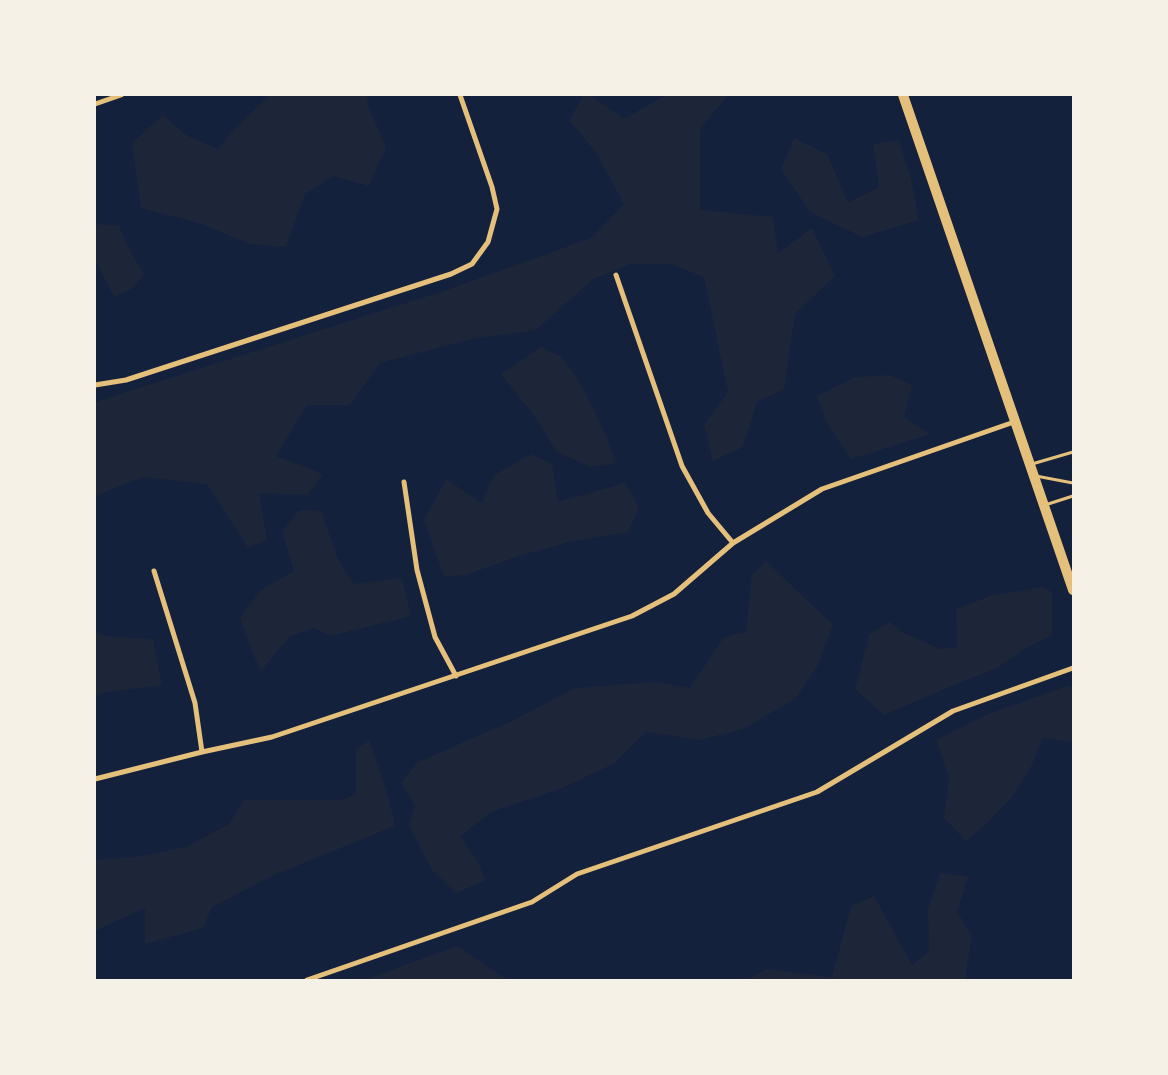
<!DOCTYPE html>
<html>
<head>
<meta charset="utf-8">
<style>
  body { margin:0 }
  #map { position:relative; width:1168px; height:1075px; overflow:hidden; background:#14213d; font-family:"Sofia Sans Condensed",sans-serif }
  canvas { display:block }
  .frame { position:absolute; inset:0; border:96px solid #f6f1e7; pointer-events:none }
</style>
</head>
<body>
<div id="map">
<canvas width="1168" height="1075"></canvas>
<div class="frame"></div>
</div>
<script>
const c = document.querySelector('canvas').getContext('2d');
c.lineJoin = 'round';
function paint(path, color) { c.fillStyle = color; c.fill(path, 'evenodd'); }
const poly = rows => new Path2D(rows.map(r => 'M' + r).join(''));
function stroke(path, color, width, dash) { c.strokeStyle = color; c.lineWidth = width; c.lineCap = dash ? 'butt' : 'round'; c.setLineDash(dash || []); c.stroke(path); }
paint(poly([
  [270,95,369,95,367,103,386,147,369,186,333,176,305,194,286,247,250,244,199,223,141,208,132,143,163,115,186,135,218,149,235,128],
  [584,95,590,95,624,119,666,95,728,95,700,129,700,210,773,217,778,253,812,228,835,276,795,314,784,389,757,402,743,447,713,461,704,425,728,392,704,277,670,264,631,264,593,279,536,330,472,339,380,363,350,405,307,405,276,456,323,474,308,495,259,493,267,540,248,548,207,484,144,477,99,494,95,501,95,402,447,290,591,238,624,204,595,151,569,120],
  [794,138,827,154,848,203,879,187,873,144,899,140,911,179,919,220,862,237,810,212,781,169],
  [95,224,119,226,130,251,144,274,133,288,114,297,95,259],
  [541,347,562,357,580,382,606,435,616,463,590,467,556,451,533,414,501,374],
  [890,375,912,385,904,417,930,434,851,459,827,424,817,396,855,377],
  [531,454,552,464,558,502,625,483,639,507,628,532,569,542,519,556,465,575,444,577,424,520,446,479,482,503,493,476],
  [299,510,321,511,338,559,354,584,402,578,411,616,330,636,314,628,290,636,261,671,252,652,240,618,261,590,294,571,282,532],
  [766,561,833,625,818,665,796,698,744,729,699,740,646,732,613,764,560,789,493,811,460,836,479,864,485,881,456,893,432,870,409,826,415,806,401,783,418,762,510,722,575,688,654,682,690,688,724,637,746,632,752,575],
  [1042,587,1052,592,1052,635,1026,648,997,668,954,685,884,715,855,689,869,634,890,622,902,632,940,649,957,647,956,609,990,596],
  [95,631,104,636,153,639,162,685,101,693,95,699],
  [1070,685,1073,689,1073,742,1042,738,1032,765,1013,796,984,826,966,841,944,818,949,778,936,740,988,714],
  [369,739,389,799,395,826,276,874,212,907,203,928,145,944,145,908,95,931,95,860,136,857,186,847,229,824,244,800,342,800,356,794,356,750],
  [940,873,968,877,957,912,972,935,966,973,967,980,748,980,766,969,832,977,851,906,874,896,912,965,929,951,928,909],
  [457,946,508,980,364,980]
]), '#1d2539');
stroke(poly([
  [1032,464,1073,452],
  [1036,476,1073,483],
  [1045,505,1073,496]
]), '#e5c07b', 3);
stroke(poly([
  [95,104,121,95],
  [616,275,682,466,708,513,733,543],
  [95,385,126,380,451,274,472,264,488,242,497,209,492,187,460,95],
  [404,482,417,570,435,637,456,676],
  [154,571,195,703,202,752],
  [95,779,202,752,272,737,632,616,674,594,733,543,822,489,1014,422],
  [307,980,532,902,577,874,817,792,953,711,1073,668]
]), '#e5c07b', 5);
stroke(poly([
  [903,95,1073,590]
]), '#e5c07b', 10);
</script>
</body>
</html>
